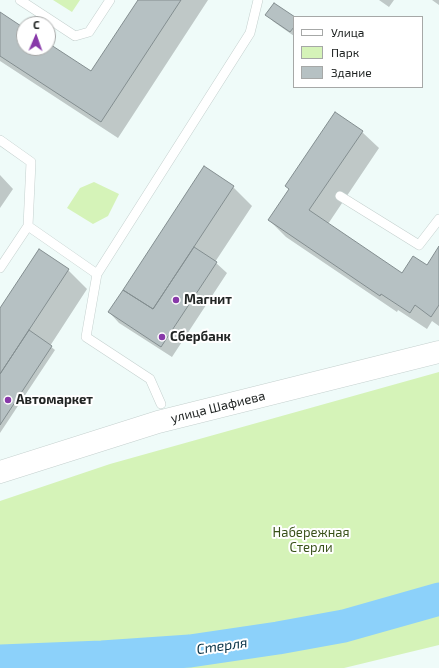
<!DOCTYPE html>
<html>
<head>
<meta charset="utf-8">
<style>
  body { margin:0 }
  #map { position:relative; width:439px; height:668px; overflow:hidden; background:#effbf9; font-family:"Exo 2",sans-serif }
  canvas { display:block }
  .legend { position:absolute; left:293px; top:16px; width:130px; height:72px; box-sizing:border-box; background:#fff; border:1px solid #a6a8a7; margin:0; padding:5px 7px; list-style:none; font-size:12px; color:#212524 }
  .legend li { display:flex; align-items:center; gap:8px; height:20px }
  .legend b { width:20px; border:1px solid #a6a8a7 }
  .north { position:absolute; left:16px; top:16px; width:40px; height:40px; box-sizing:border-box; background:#fff; border:1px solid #a6a8a7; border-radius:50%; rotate:2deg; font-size:11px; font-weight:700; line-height:16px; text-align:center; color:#212524 }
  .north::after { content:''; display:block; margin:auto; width:14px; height:18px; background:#8839a9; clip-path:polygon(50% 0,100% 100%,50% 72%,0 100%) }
</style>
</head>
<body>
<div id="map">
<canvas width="439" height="668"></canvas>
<ul class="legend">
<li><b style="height:5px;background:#fff"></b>Улица</li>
<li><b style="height:11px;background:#d5f3b8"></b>Парк</li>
<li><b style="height:11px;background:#b6c1c3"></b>Здание</li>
</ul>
<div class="north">С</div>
</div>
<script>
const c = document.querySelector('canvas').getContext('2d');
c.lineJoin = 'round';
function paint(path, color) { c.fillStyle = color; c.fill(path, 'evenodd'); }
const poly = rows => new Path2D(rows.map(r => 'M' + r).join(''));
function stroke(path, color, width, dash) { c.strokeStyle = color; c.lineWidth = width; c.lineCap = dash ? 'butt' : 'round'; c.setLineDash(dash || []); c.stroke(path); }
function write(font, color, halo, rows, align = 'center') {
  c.font = font + ' "Exo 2",sans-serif'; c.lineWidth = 4; c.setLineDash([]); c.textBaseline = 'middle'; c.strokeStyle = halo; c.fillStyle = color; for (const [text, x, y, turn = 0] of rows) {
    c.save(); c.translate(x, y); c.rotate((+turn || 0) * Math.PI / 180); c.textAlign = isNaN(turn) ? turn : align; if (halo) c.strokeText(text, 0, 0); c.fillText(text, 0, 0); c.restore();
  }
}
paint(poly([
  [53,0,80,0,72,12],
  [94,182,119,194,108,216,93,224,67,208,80,188],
  [439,372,439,645,344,668,0,668,0,501,110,464]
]), '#d5f3b8');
paint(poly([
  [139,0,208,0,118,138,0,61,0,13,24,29,24,48,48,48,48,44,92,73],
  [379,0,394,0,389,7],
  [432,0,439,0,439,5],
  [267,15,294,18,294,36,274,22],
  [362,132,379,148,328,224,402,274,427,266,439,248,439,326,432,321,427,329,398,310,397,312,286,237,269,220],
  [0,175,13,189,0,208],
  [233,187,252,206,215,262,227,273,172,357,119,323,109,312],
  [39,251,68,270,87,289,50,346,55,350,0,433,0,310]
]), '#0003');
stroke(poly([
  [0,661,102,657,190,651,278,638,344,626,439,599]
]), '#8cd1fa', 33);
const building = poly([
  [138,0,181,0,101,122,0,56,0,12,24,28,24,48,48,48,48,43,91,71,138,0],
  [274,3,295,17,294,27,290,32,265,15,274,3],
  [335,112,363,131,309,210,402,273,413,256,427,265,439,246,439,305,431,317,415,305,410,313,381,294,380,296,268,220,289,189,285,186,335,112],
  [204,166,234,186,153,309,123,290,204,166],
  [194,247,217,262,161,347,108,312,123,290,153,309,194,247],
  [39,249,69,269,0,374,0,308,39,249],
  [29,330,52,346,0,425,0,374,29,330]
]);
paint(building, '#b6c1c3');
stroke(building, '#838e90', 1);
const lane = poly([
  [20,0,75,36,89,32,110,0],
  [0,140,31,162,28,226],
  [340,196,419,245,439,219],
  [0,268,28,226,97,274,86,337,150,379,161,404],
  [97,274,250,33,258,0]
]);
const secondary = poly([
  [0,472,158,422,439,352]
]);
stroke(lane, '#c4d0ce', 10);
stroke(secondary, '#c4d0ce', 23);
stroke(lane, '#fff', 9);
stroke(secondary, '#fff', 22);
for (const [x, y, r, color] of [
  [176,300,4,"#8839a9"],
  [162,337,4,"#8839a9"],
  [8,400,4,"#8839a9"]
]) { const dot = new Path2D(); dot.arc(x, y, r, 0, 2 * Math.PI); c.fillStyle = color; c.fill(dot); stroke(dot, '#fff', 1.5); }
write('bold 13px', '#212524', '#fff', [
  ["Магнит",184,300],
  ["Сбербанк",170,337],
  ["Автомаркет",16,400]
], 'left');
write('13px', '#212524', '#fff', [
  ["улица Шафиева",218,407,-14]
]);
write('13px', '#39511a', '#fff', [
  ["Набережная",311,533],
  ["Стерли",311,548]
]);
write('italic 14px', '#083246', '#fff', [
  ["Стерля",222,646,-8]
]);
</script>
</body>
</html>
